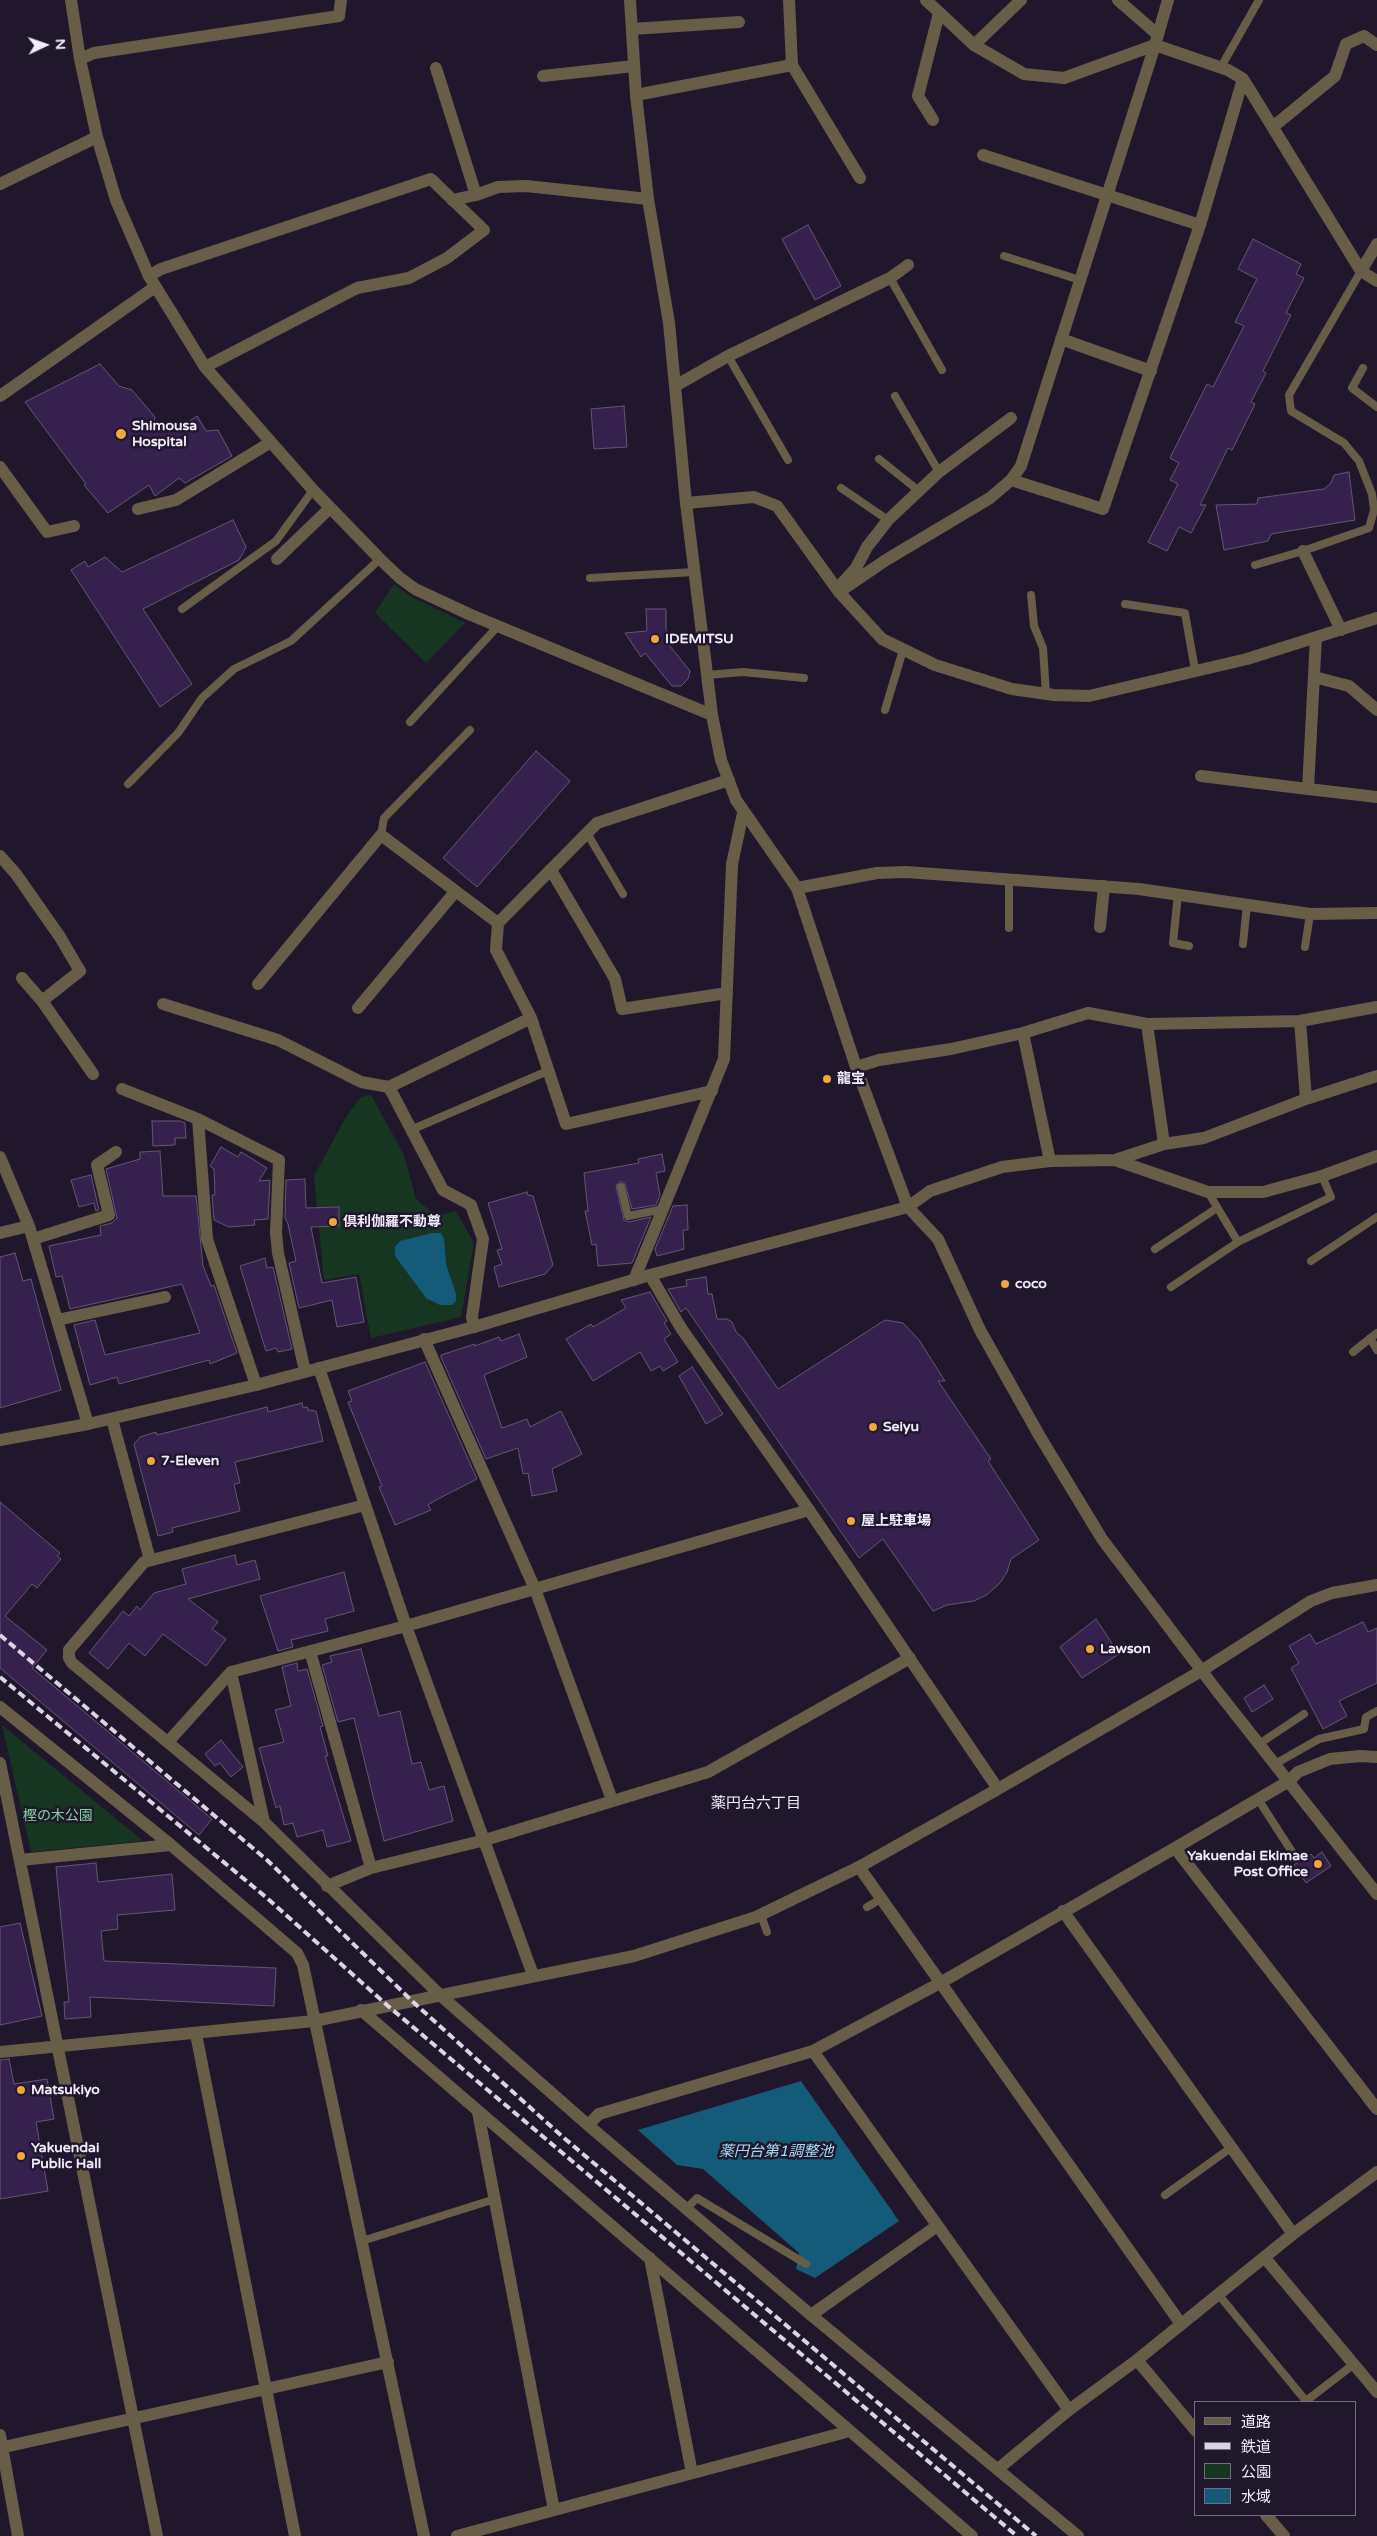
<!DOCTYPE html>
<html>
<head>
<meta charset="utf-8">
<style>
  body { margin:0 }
  #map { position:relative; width:1377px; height:2536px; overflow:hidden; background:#21172d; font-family:"Varela Round","Noto Sans JP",sans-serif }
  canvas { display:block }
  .legend { position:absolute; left:1194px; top:2401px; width:162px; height:115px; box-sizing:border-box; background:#21172d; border:1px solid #756d80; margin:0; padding:6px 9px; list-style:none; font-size:15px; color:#f2edfc }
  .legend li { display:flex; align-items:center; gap:10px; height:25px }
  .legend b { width:25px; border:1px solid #756d80 }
  .north { position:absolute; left:20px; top:20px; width:50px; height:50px; -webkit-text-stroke:4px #21172d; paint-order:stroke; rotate:87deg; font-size:14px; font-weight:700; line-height:20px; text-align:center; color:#f2edfc }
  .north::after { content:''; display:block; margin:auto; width:18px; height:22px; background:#f2edfc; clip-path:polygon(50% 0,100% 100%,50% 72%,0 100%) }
</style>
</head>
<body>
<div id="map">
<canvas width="1377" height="2536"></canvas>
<ul class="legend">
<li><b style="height:6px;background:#685e47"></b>道路</li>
<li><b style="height:6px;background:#dad4e4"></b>鉄道</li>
<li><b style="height:14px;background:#163621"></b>公園</li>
<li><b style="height:14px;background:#145a79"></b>水域</li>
</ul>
<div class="north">N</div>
</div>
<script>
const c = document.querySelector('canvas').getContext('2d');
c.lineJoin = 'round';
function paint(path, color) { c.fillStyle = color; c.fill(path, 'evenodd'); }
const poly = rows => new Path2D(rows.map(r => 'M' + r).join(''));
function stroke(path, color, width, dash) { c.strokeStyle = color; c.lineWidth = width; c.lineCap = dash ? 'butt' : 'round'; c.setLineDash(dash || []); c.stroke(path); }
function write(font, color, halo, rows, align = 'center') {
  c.font = font + ' "Varela Round","Noto Sans JP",sans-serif'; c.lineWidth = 5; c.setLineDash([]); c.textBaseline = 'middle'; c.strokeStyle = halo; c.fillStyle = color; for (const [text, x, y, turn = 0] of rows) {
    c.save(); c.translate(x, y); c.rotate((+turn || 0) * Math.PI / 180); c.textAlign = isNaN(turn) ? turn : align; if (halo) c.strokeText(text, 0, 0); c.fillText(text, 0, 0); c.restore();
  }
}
paint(poly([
  [394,584,410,596,465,623,426,663,375,613],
  [371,1095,404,1155,416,1199,436,1216,456,1211,474,1243,461,1317,371,1338,359,1274,324,1280,314,1176,346,1117,361,1097],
  [2,1725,143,1841,31,1852]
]), '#163621');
paint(poly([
  [432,1233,441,1233,444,1239,446,1264,456,1294,456,1301,452,1305,440,1305,426,1298,395,1256,395,1247,400,1241],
  [801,2081,899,2221,815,2278,796,2269,799,2253,703,2169,677,2165,638,2130]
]), '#145a79');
const building = poly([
  [808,225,841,286,815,300,782,239,808,225],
  [1253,239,1301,264,1296,274,1304,278,1286,313,1291,315,1263,371,1266,373,1251,402,1255,404,1232,450,1228,448,1200,505,1206,505,1191,533,1179,527,1167,551,1148,542,1178,484,1170,480,1179,463,1170,458,1207,384,1213,387,1244,326,1235,322,1257,279,1238,269,1253,239],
  [100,364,119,386,132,390,155,417,154,423,179,428,197,416,206,431,218,430,232,456,185,483,179,478,155,496,149,485,108,513,84,485,86,484,25,402,100,364],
  [624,406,627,447,594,449,591,409,624,406],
  [1349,472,1355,520,1271,534,1268,541,1224,550,1216,505,1257,504,1258,498,1324,489,1331,483,1334,475,1349,472],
  [233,520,246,547,239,560,143,609,192,684,160,707,71,570,85,561,88,567,105,557,122,572,233,520],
  [646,609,666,609,666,630,671,635,665,640,690,671,688,679,681,686,672,686,645,653,641,657,625,633,647,631,646,609],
  [536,751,570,781,477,887,443,858,536,751],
  [152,1121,180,1121,185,1123,186,1138,175,1138,175,1145,153,1146,152,1121],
  [221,1147,238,1157,241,1152,267,1168,259,1181,270,1180,268,1219,254,1220,255,1225,229,1227,214,1220,212,1195,215,1195,214,1169,210,1166,221,1147],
  [160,1151,163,1196,196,1196,203,1266,211,1286,214,1285,237,1353,210,1364,209,1360,119,1384,117,1377,90,1385,74,1325,95,1320,105,1355,200,1333,182,1284,70,1309,62,1276,56,1277,49,1246,101,1235,100,1226,112,1223,117,1218,106,1169,140,1159,140,1152,160,1151],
  [662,1154,665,1171,656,1173,660,1195,656,1205,632,1209,625,1184,620,1181,616,1186,624,1220,629,1222,651,1217,632,1263,598,1266,596,1244,592,1245,585,1211,588,1211,584,1173,639,1163,638,1159,662,1154],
  [91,1175,99,1210,96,1211,94,1203,79,1207,71,1180,91,1175],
  [305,1179,306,1208,339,1207,339,1226,311,1227,322,1283,356,1277,364,1322,337,1327,332,1300,299,1308,289,1263,296,1261,288,1224,285,1218,286,1180,305,1179],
  [527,1192,528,1195,533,1196,553,1265,545,1274,499,1287,494,1267,502,1264,497,1250,502,1249,488,1203,527,1192],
  [687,1205,688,1230,683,1230,684,1249,657,1256,655,1249,673,1206,687,1205],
  [15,1253,23,1281,31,1279,61,1390,0,1408,0,1257,15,1253],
  [265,1258,267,1268,273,1267,292,1349,278,1352,276,1348,266,1351,240,1266,265,1258],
  [706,1277,708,1294,712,1294,717,1319,727,1319,732,1322,736,1332,743,1338,778,1389,885,1320,903,1323,919,1340,945,1381,938,1381,991,1459,988,1461,1039,1540,1011,1559,1007,1572,1000,1583,988,1594,974,1601,947,1605,933,1611,883,1539,859,1558,686,1308,681,1312,668,1289,687,1286,686,1280,706,1277],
  [650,1292,667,1321,664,1323,671,1334,664,1339,678,1362,663,1371,660,1366,651,1371,640,1352,593,1381,566,1339,591,1324,593,1327,626,1308,621,1300,650,1292],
  [519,1334,527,1357,484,1375,502,1428,527,1419,530,1427,561,1411,582,1454,552,1469,557,1491,532,1496,528,1473,523,1474,518,1448,486,1459,441,1357,441,1355,475,1344,475,1346,499,1337,501,1341,519,1334],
  [425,1362,477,1479,434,1501,428,1505,431,1510,395,1525,379,1487,382,1486,348,1402,352,1401,348,1391,425,1362],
  [692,1367,723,1414,706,1424,679,1376,692,1367],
  [302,1403,303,1408,307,1407,308,1410,316,1411,323,1441,235,1462,240,1483,234,1484,240,1511,172,1528,173,1532,158,1536,134,1444,140,1437,156,1432,157,1435,267,1407,268,1412,302,1403],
  [0,1502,60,1553,57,1556,61,1559,37,1588,32,1584,5,1616,47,1650,32,1668,212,1819,199,1835,0,1668,0,1502],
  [235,1555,237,1565,255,1560,260,1579,188,1599,218,1622,212,1629,226,1639,206,1666,163,1634,145,1656,129,1643,108,1669,89,1653,123,1611,129,1616,137,1606,140,1610,154,1593,186,1584,182,1569,235,1555],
  [344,1572,354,1611,325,1619,328,1631,291,1640,293,1647,278,1651,260,1596,344,1572],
  [1096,1619,1119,1654,1082,1678,1060,1647,1096,1619],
  [1363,1622,1368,1632,1377,1628,1377,1683,1339,1701,1347,1716,1323,1729,1291,1668,1299,1663,1289,1646,1310,1634,1316,1644,1363,1622],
  [361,1649,379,1716,400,1711,412,1764,421,1762,429,1790,444,1786,453,1821,384,1841,354,1718,338,1722,322,1665,332,1662,330,1656,361,1649],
  [297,1663,298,1671,307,1669,323,1726,320,1727,328,1756,325,1756,351,1841,327,1847,323,1830,297,1837,293,1823,284,1825,280,1806,276,1808,259,1748,284,1742,275,1710,291,1706,282,1667,297,1663],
  [1264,1685,1273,1699,1252,1712,1244,1698,1264,1685],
  [221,1740,243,1767,231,1777,220,1763,215,1766,205,1754,221,1740],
  [1322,1852,1331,1866,1306,1883,1294,1865,1311,1854,1314,1858,1322,1852],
  [96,1863,98,1882,172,1874,175,1910,117,1915,118,1929,101,1931,104,1961,276,1968,274,2006,90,1997,91,2017,65,2019,64,2002,69,2002,56,1867,96,1863],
  [20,1923,42,2016,0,2025,0,1927,20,1923],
  [9,2059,14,2084,47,2079,54,2119,36,2122,48,2191,0,2199,0,2060,9,2059]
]);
paint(building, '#36204e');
stroke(building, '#625871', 1);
stroke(poly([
  [1221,67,1259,0],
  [1004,256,1080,280],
  [890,278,942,370],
  [728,356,788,460],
  [1363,368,1352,388,1377,407],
  [895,396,939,472],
  [879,459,919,491],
  [841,488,888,520],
  [1255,565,1303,551,1369,528,1374,510,1372,494,1359,461,1344,443,1291,411,1289,395,1361,271],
  [590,578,694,572],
  [1031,595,1034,626,1043,648,1046,694],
  [1125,604,1185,613,1195,670],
  [182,609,276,541,313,490],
  [707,675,743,672,804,678],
  [885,710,903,650],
  [410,722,498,626],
  [128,784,178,733,202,698,234,669,291,641,380,559],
  [587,833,623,894],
  [381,835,384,818,470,730],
  [1178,894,1173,943,1189,946],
  [1009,928,1009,879],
  [1243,944,1247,904],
  [1305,947,1310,914],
  [413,1129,550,1070],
  [621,1187,628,1216,664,1209],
  [1208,1192,1238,1242],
  [1155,1249,1217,1208],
  [1311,1261,1377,1217],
  [1171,1287,1238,1242,1331,1197,1322,1176],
  [1370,1338,1377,1350],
  [1353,1352,1377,1333],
  [1259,1744,1304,1714],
  [1275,1764,1319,1739,1364,1729,1366,1717,1377,1711],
  [1258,1799,1292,1852],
  [867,1907,881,1899],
  [761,1915,767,1932],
  [1165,2195,1232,2147],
  [687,2208,697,2198,806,2264],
  [362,2241,495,2199],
  [1218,2294,1306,2401,1354,2364]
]), '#685e47', 8);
stroke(poly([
  [71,0,80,59,97,137,116,200,149,276,205,367,313,490,380,559,400,578,415,589,471,615,712,715],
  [926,0,974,45,1024,74,1064,78,1155,45,1228,70,1243,79,1361,271,1377,281],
  [1118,0,1157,34],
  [632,29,739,22],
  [974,45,1021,0],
  [80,59,94,53,339,16,341,0],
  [792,65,860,178],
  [436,68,476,195],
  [543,76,634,66],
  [636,95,792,65,789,0],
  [933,120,918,96,939,13],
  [1274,126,1335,76,1346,44,1364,36,1377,45],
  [983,155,1200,225],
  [0,184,97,137],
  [452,200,476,195,498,187,526,186,648,199],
  [1361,271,1377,244],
  [149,276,161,269,431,179,484,230,447,258,409,278,357,288,205,367],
  [1061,339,1151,371],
  [675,386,728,356,890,278,908,265],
  [0,396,155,287],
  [0,467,47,532,74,526],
  [1011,480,1103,509,1200,225,1243,79],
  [686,503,754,497,777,506,839,592,882,639,935,665,1012,689,1054,695,1089,696,1247,659,1377,618],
  [138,509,176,500,271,442],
  [1303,551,1341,630],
  [277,559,330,508],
  [838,588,856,568,867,547,888,520,939,472,1011,418],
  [839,592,886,560,990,498,1011,480,1021,466,1155,45,1168,0],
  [1316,637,1308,789,1377,797],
  [1314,677,1349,686,1377,710],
  [1201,776,1308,789],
  [0,856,16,874,60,937,80,971,42,1001],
  [551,870,615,979,622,1009,727,993],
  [797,888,877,873,906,872,1139,889,1310,914,1377,913],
  [1100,927,1104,886],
  [22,978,42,1001,93,1074],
  [258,984,381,835,498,923],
  [163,1004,278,1040,361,1082,389,1087,443,1190,471,1205,483,1239,472,1317,474,1327],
  [358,1008,455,892],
  [1300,1021,1306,1099],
  [1147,1024,1164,1144],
  [1023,1033,1050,1161],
  [856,1067,879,1060,951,1049,1023,1033,1088,1013,1147,1024,1201,1023,1300,1021,1377,1007],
  [389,1087,531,1018],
  [122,1089,198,1119,279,1160,276,1233,278,1253,305,1371],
  [712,1091,566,1124,531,1018,496,950,498,923,597,823,729,780],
  [198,1119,207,1239,256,1385],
  [0,1157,29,1226,88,1424],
  [1115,1160,1208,1192,1263,1192,1322,1176,1377,1156],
  [908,1207,930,1191,1002,1167,1050,1161,1115,1160,1164,1144,1204,1138,1306,1099,1377,1076],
  [0,1233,29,1226],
  [33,1239,109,1215,97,1165,116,1152],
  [650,1275,681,1328,809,1510,998,1789],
  [634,1280,724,1059,732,864,743,813],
  [57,1320,165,1297],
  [424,1339,535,1589,612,1800],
  [319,1368,406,1626,533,1975],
  [112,1419,150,1560],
  [365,1505,144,1562,69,1650,69,1658,72,1663,264,1822,440,1995,588,2125,811,2315,1078,2536],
  [310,1651,371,1868],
  [231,1672,264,1822],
  [0,1707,171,1845,297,1953,303,1965,424,2536],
  [168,1742,231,1672,406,1626,809,1510],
  [0,1763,157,2536],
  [1175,1848,1377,2109],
  [20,1860,171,1845],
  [859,1867,1181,2324],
  [327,1886,371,1868,485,1840,708,1772,910,1658],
  [1063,1911,1293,2234],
  [361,2010,972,2536],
  [314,2021,634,1956,756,1917,859,1867,998,1789,1201,1671,1311,1601,1332,1593,1377,1585],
  [196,2034,295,2536],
  [813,2051,1069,2410],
  [478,2112,554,2510],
  [588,2125,599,2114,813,2051,940,1983,1175,1848,1289,1781,1298,1772,1330,1759,1360,1756,1377,1757],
  [650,2258,692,2473],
  [1265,2258,1377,2392],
  [811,2315,937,2226],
  [1137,2360,1196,2431],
  [0,2435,18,2536],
  [0,2448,388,2362],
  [998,2469,1069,2410,1137,2360,1293,2234,1377,2172],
  [1266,2515,1284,2536],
  [457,2536,850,2431]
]), '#685e47', 12);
stroke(poly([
  [630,0,636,95,648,199,669,323,686,503,712,715,721,760,736,800,797,888,856,1067,908,1207,938,1239,980,1330,1039,1435,1102,1539,1214,1687,1377,1894],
  [0,1440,88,1424,256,1385,474,1327,650,1275,908,1207],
  [0,2052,314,2021]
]), '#685e47', 12);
stroke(poly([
  [0,1635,267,1860,412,2001,564,2138,1036,2536],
  [0,1677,267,1898,388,2006,1017,2536]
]), '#dad4e4', 4, [8, 4]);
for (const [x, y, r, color] of [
  [121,434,6,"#efa73e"],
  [655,639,5,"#efa73e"],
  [827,1079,5,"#efa73e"],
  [333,1222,5,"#efa73e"],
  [1005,1284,5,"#efa73e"],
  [873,1427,5,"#efa73e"],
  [151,1461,5,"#efa73e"],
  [851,1521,5,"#efa73e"],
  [1090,1649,5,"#efa73e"],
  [1318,1864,5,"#efa73e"],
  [21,2090,5,"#efa73e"],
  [21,2156,5,"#efa73e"]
]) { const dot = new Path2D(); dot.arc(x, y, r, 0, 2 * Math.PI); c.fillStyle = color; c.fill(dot); stroke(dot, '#21172d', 2); }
write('bold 14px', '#f2edfc', '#21172d', [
  ["Shimousa",132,426],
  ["Hospital",132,442],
  ["IDEMITSU",665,639],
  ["龍宝",837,1079],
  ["倶利伽羅不動尊",343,1222],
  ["coco",1015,1284],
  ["Seiyu",883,1427],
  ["7-Eleven",161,1461],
  ["屋上駐車場",861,1521],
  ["Lawson",1100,1649],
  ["Yakuendai Ekimae",1308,1856,"right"],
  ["Post Office",1308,1872,"right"],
  ["Matsukiyo",31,2090],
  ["Yakuendai",31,2148],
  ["Public Hall",31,2164]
], 'left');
write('14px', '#82d39c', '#21172d', [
  ["樫の木公園",58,1816]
]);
write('15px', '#f2edfc', '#21172d', [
  ["薬円台六丁目",756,1804]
]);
write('italic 15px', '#a7dbf8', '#21172d', [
  ["薬円台第1調整池",776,2152]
]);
</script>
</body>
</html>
